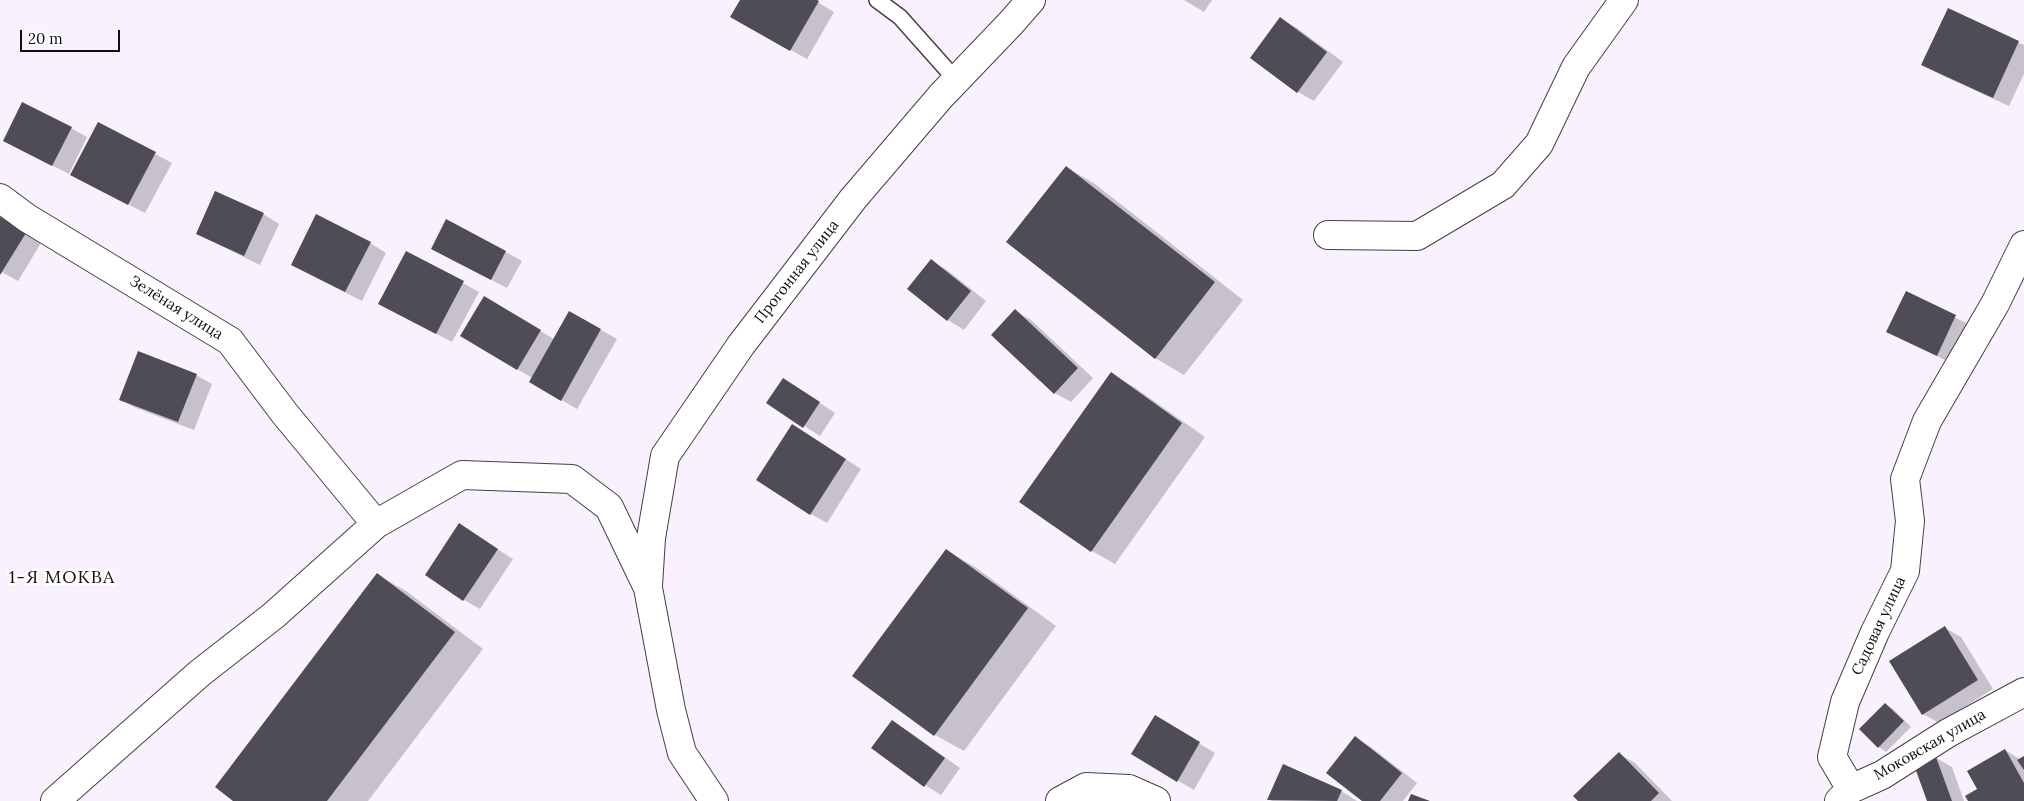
<!DOCTYPE html>
<html>
<head>
<meta charset="utf-8">
<style>
  body { margin:0 }
  #map { position:relative; width:2024px; height:801px; overflow:hidden; background:#f9f2fe; font-family:Lora,serif }
  canvas { display:block }
  .scale { position:absolute; left:20px; top:30px; width:100px; height:22px; box-sizing:border-box; border:2px solid #0f0f0f; border-top:0; padding-left:6px; font-size:15px; line-height:18px; white-space:nowrap; color:#0f0f0f; -webkit-text-stroke:4px #fff; paint-order:stroke }
</style>
</head>
<body>
<div id="map">
<canvas width="2024" height="801"></canvas>
<div class="scale">20 m</div>
</div>
<script>
const c = document.querySelector('canvas').getContext('2d');
c.lineJoin = 'round';
function paint(path, color) { c.fillStyle = color; c.fill(path, 'evenodd'); }
const poly = rows => new Path2D(rows.map(r => 'M' + r).join(''));
function stroke(path, color, width, dash) { c.strokeStyle = color; c.lineWidth = width; c.lineCap = dash ? 'butt' : 'round'; c.setLineDash(dash || []); c.stroke(path); }
function write(font, color, halo, rows, align = 'center') {
  c.font = font + ' Lora,serif'; c.lineWidth = 5; c.setLineDash([]); c.textBaseline = 'middle'; c.strokeStyle = halo; c.fillStyle = color; for (const [text, x, y, turn = 0] of rows) {
    c.save(); c.translate(x, y); c.rotate((+turn || 0) * Math.PI / 180); c.textAlign = isNaN(turn) ? turn : align; if (halo) c.strokeText(text, 0, 0); c.fillText(text, 0, 0); c.restore();
  }
}
paint(poly([
  [742,0,814,0,834,12,807,59,732,17],
  [1184,0,1212,0,1204,12],
  [1948,10,2024,45,2024,74,2009,106,1939,74,1923,65],
  [1281,19,1297,28,1343,62,1314,101,1298,92,1252,58],
  [99,123,172,163,145,213,88,183],
  [71,128,87,137,69,174,4,141],
  [1066,167,1095,184,1243,300,1184,375,1155,358],
  [263,214,279,224,260,265,197,234],
  [0,218,41,243,18,281,0,271],
  [370,243,386,253,362,301,309,274],
  [407,252,479,292,452,342,396,313],
  [506,252,522,261,507,288,449,258],
  [931,261,947,270,986,301,964,330,948,320,908,289],
  [1906,293,1972,326,1953,364,1904,340],
  [484,298,554,339,569,312,617,339,577,409,530,382,532,378,517,369],
  [1015,311,1031,320,1093,378,1071,402,1055,393],
  [1111,374,1134,387,1205,437,1115,564,1092,551],
  [196,375,212,384,194,430,136,408,120,399],
  [799,389,835,413,820,436,768,403],
  [809,435,861,469,827,523,811,514],
  [460,525,513,559,480,609,464,600],
  [946,550,975,567,1056,626,964,751,935,735,854,675],
  [378,575,406,591,483,649,368,801,235,801],
  [1945,628,1961,637,1993,689,1939,723,1923,714],
  [1885,704,1893,709,1911,727,1886,752,1879,747],
  [1155,717,1215,753,1194,790,1133,754],
  [892,722,908,731,960,768,941,795,925,785],
  [1355,738,1371,747,1417,783,1403,801,1364,801],
  [2005,750,2021,760,2024,757,2024,801,1969,801],
  [1619,754,1635,763,1672,801,1579,801],
  [1936,758,1952,767,1964,801,1928,801],
  [1341,791,1357,801,1272,801,1269,799]
]), '#0003');
paint(poly([
  [740,0,817,0,819,1,790,51,730,17],
  [1948,8,2019,41,1993,98,1921,65],
  [1280,17,1327,52,1297,93,1250,58],
  [22,102,72,127,52,166,3,141],
  [98,122,156,152,128,205,70,175],
  [1066,166,1215,282,1155,359,1006,242],
  [215,191,264,213,244,256,196,234],
  [316,214,371,242,345,292,291,265],
  [0,217,26,233,0,275],
  [446,219,506,251,491,280,431,249],
  [406,251,464,281,436,334,378,304],
  [931,259,971,291,947,321,907,289],
  [1906,291,1956,315,1937,356,1886,332],
  [484,296,541,330,517,370,460,336],
  [1015,309,1078,368,1054,394,991,335],
  [569,311,601,329,561,401,529,382],
  [138,351,197,374,178,422,119,400],
  [1111,372,1182,423,1091,552,1019,502],
  [783,378,820,402,803,428,766,403],
  [792,424,846,459,810,515,756,480],
  [459,523,498,549,463,601,425,575],
  [946,549,1028,608,934,736,852,676],
  [377,573,455,632,327,801,233,801,215,787],
  [1945,626,1978,680,1922,715,1889,661],
  [1885,703,1904,721,1878,748,1859,729],
  [1155,715,1200,742,1177,782,1131,754],
  [892,720,945,758,924,787,871,748],
  [1355,736,1402,773,1380,801,1362,801,1326,773],
  [2005,749,2024,783,2024,801,1968,801,1965,796,1977,789,1967,771],
  [1619,752,1659,793,1651,801,1578,801,1573,796],
  [2024,756,2024,770,2017,760],
  [1936,757,1952,801,1927,801,1914,765],
  [1283,764,1342,790,1337,801,1267,800],
  [1411,794,1430,801,1408,801]
]), '#4e4c56');
const lane = poly([
  [877,0,900,17,956,80]
]);
const street = poly([
  [0,198,27,218,230,341,285,414,376,524],
  [1328,235,1417,236,1503,185,1539,144,1576,67,1624,0],
  [648,586,651,538,665,456,741,345,853,199,941,96,1010,24,1031,0],
  [1851,789,1832,757,1845,702,1875,632,1905,571,1910,521,1905,479,1927,421,1995,304,2024,245],
  [55,801,200,673,273,616,376,524,462,475,572,479,609,507,648,588,671,710,682,753,714,801],
  [1060,801,1086,787,1129,789,1156,801],
  [1839,801,1851,789,1882,775,1948,733,2024,692]
]);
stroke(lane, '#424242', 18);
stroke(street, '#424242', 30);
stroke(lane, '#fff', 15);
stroke(street, '#fff', 28);
write('15px', '#0f0f0f', '#fff', [
  ["Прогонная улица",797,272,-52],
  ["Зелёная улица",176,308,32],
  ["Садовая улица",1879,626,-65],
  ["Моковская улица",1930,745,-30]
]);
c.letterSpacing = '1px';
write('18px', '#0f0f0f', '#fff', [
  ["1-Я МОКВА",62,578]
]);
c.letterSpacing = '0px';
</script>
</body>
</html>
